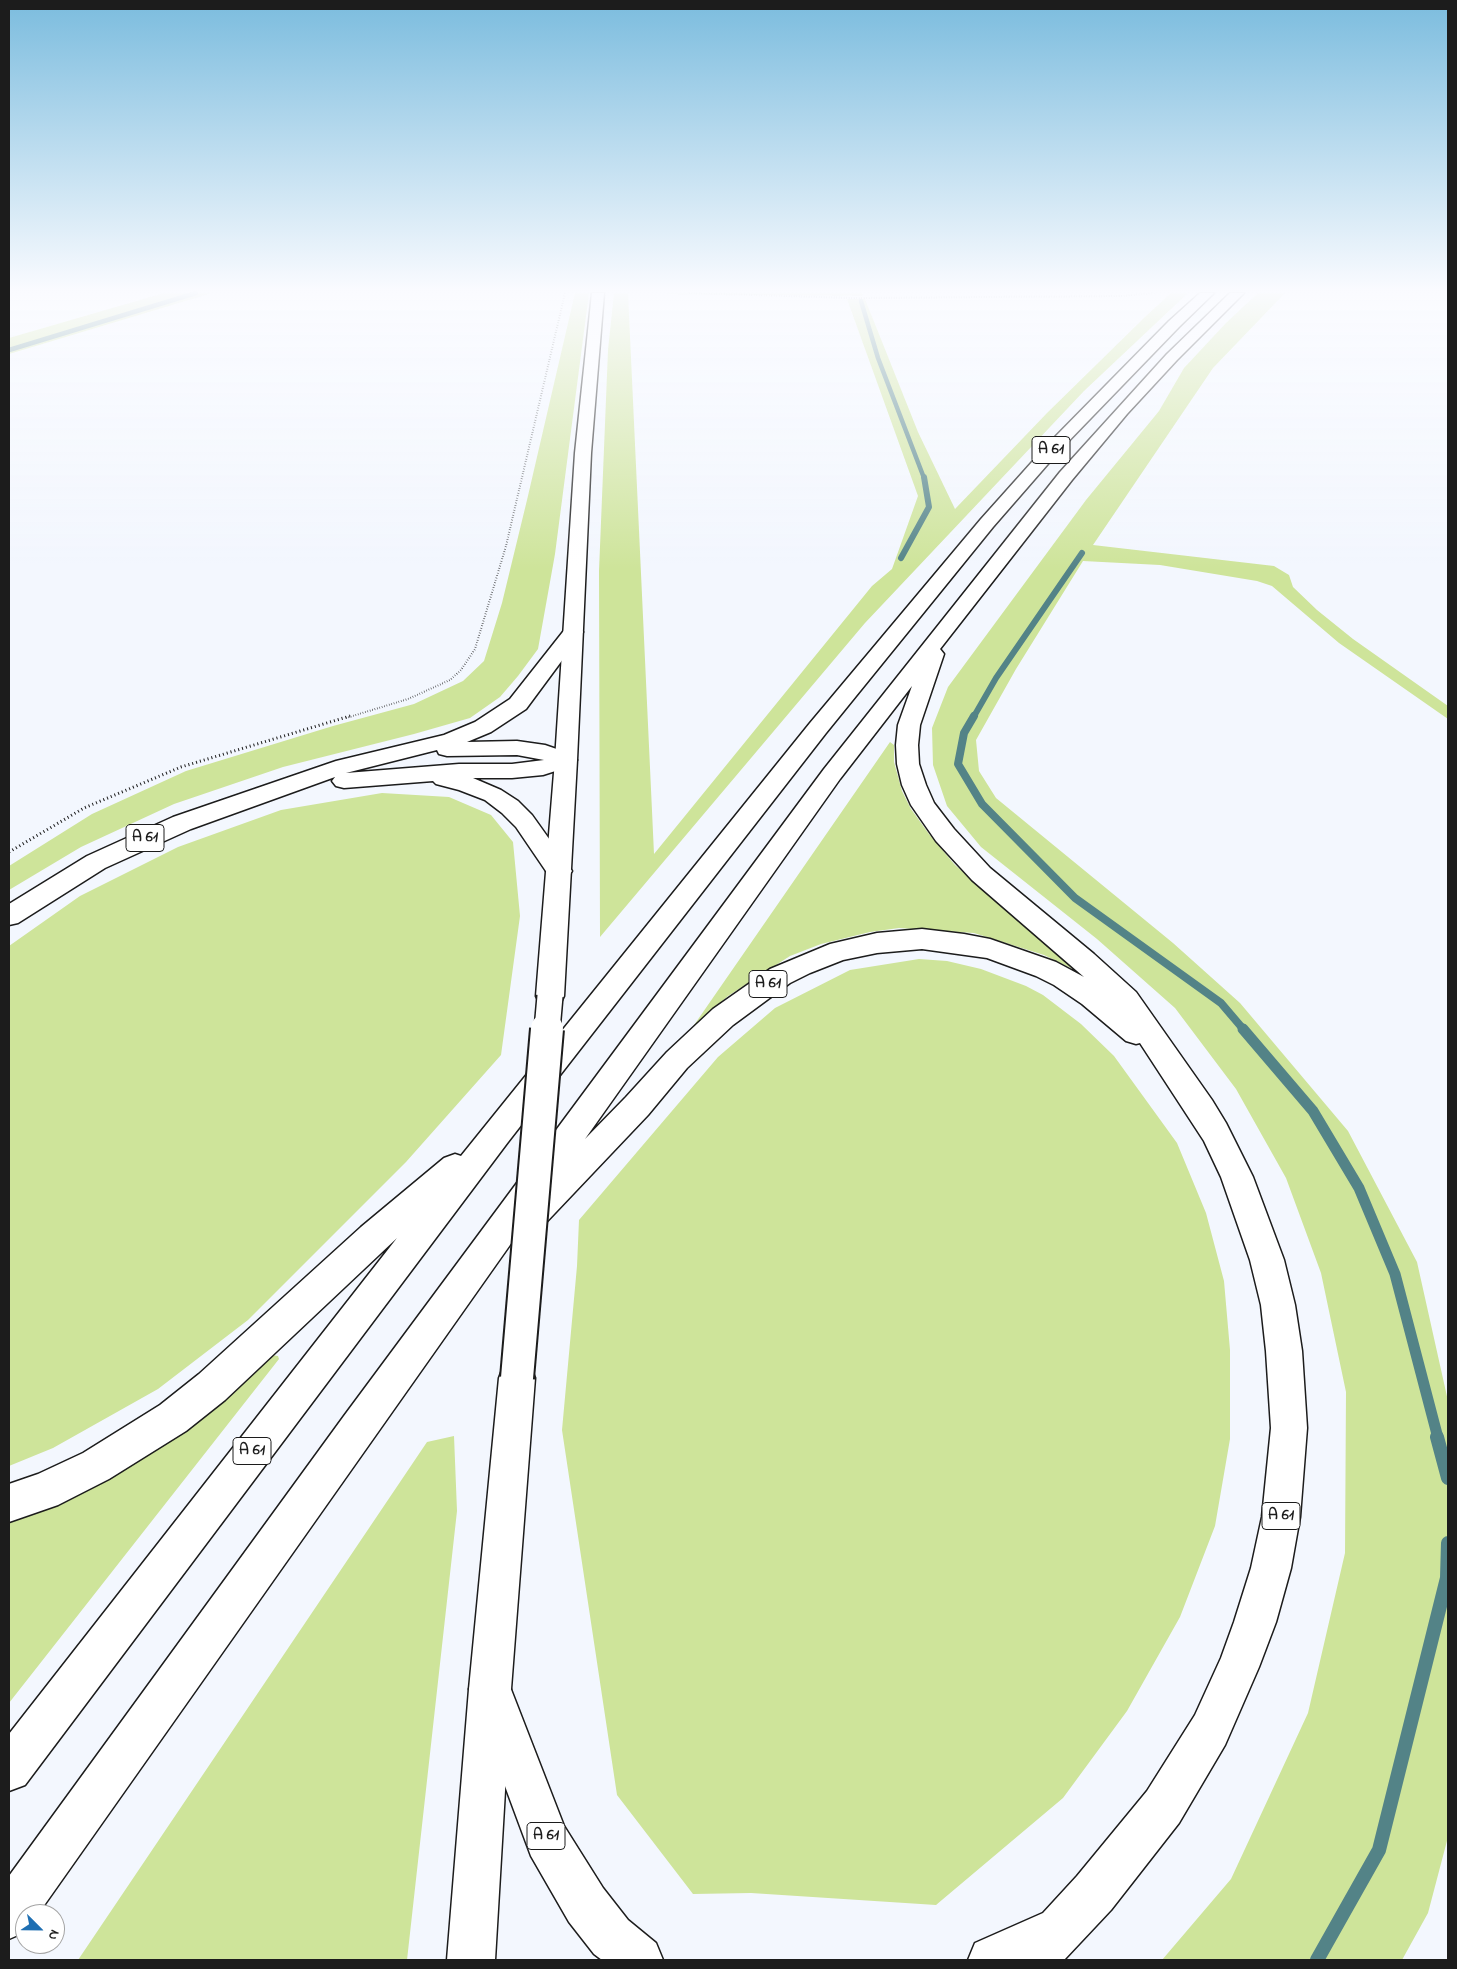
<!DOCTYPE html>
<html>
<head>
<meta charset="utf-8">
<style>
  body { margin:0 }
  #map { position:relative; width:1457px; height:1969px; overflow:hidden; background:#f3f7fe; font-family:"Indie Flower",sans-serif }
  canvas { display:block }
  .frame { position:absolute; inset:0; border:10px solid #1c1c1c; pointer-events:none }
  .north { position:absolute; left:15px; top:1904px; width:50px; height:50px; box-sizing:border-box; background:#fff; border:1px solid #a4a4a4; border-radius:50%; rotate:113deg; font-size:14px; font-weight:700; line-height:20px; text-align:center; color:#1c1c1c }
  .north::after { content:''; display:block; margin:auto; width:18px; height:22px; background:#1f6fb2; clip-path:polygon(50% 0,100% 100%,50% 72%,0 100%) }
</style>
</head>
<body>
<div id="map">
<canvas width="1457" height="1969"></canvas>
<div class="frame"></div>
<div class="north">N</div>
</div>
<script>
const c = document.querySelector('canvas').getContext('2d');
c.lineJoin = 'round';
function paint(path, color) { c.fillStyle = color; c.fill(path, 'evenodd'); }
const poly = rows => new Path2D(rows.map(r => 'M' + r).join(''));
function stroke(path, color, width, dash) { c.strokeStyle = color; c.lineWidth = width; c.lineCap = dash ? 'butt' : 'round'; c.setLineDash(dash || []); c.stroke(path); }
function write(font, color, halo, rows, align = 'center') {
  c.font = font + ' "Indie Flower",sans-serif'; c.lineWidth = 4.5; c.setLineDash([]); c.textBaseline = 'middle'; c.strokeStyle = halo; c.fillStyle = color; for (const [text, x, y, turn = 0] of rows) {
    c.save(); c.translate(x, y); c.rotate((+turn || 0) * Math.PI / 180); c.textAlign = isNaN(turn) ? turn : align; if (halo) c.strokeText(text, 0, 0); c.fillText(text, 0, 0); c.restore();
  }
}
paint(poly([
  [164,293,212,293,9,354,9,338],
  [575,293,589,293,555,554,538,649,518,676,500,697,470,718,414,734,283,767,174,804,81,847,9,890,9,866,92,814,186,771,333,726,414,704,463,681,484,661,502,603,527,500],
  [614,293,628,293,654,854,872,586,892,569,918,496,847,299,865,299,918,432,955,509,1047,413,1146,316,1171,293,1188,293,1084,391,865,623,600,937,599,571,608,350],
  [667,293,862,293,863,296,667,294],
  [1258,293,1285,293,1213,368,1093,545,1274,566,1289,575,1293,587,1317,610,1353,639,1448,706,1448,719,1339,643,1272,586,1257,581,1160,565,1083,561,1016,669,976,740,979,771,996,798,1173,943,1240,1003,1348,1131,1417,1262,1448,1401,1448,1837,1428,1913,1402,1960,1162,1960,1231,1879,1308,1713,1345,1553,1346,1392,1321,1273,1286,1178,1236,1089,1175,1008,1097,939,981,847,947,806,933,765,932,728,948,687,1086,500,1159,411,1184,368,1226,323],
  [890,742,894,745,894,762,902,791,911,809,929,834,955,865,1077,971,1044,955,974,933,899,928,870,932,821,944,790,956,728,996,692,1028],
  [382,793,449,797,491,815,513,842,520,916,501,1055,406,1162,248,1320,158,1389,53,1448,9,1466,9,946,80,896,178,847,281,810],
  [919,959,947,961,981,969,1026,986,1043,995,1081,1024,1114,1056,1177,1143,1206,1213,1224,1281,1230,1350,1230,1439,1215,1526,1180,1617,1127,1711,1063,1798,936,1905,751,1893,693,1894,617,1795,562,1430,577,1266,579,1220,718,1057,775,1008,850,970],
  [271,1355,278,1356,279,1359,9,1703,9,1520,24,1515],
  [454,1436,457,1511,407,1960,78,1960,427,1442]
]), '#cee49a');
stroke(poly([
  [861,301,878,358,924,478],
  [9,350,196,293]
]), '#538387', 4.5);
stroke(poly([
  [901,558,929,507,924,477],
  [973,718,996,678,1082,553]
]), '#538387', 6);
stroke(poly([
  [974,716,964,733,958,764,982,804,1075,898,1221,1003,1244,1030]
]), '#538387', 8);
stroke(poly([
  [1243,1029,1313,1111,1359,1188,1395,1274,1438,1438]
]), '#538387', 11);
stroke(poly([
  [1437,1437,1448,1478],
  [1317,1960,1379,1850,1447,1578,1448,1543]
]), '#538387', 14);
const secondary = poly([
  [592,293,604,293,591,453,577,760,564,996,560,1004,550,1007,540,1004,536,996,555,760,575,453,592,293],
  [517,1360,530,1365,535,1378,511,1689,495,1960,447,1960,469,1689,499,1378,504,1365,517,1360]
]);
const highway = poly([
  [1200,293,1214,293,1179,327,1061,449,993,527,826,733,508,1142,25,1785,9,1791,9,1734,397,1238,225,1400,186,1431,109,1479,58,1505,9,1522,9,1484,38,1474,83,1453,160,1405,199,1374,361,1227,444,1158,455,1154,461,1156,810,723,981,519,1049,443,1169,321,1200,293],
  [1230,293,1244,293,1177,360,1127,414,1072,480,940,649,944,654,920,725,918,745,919,764,926,785,934,803,954,829,990,868,1094,954,1136,992,1212,1100,1226,1123,1253,1177,1284,1260,1295,1305,1302,1351,1307,1428,1300,1517,1291,1568,1276,1622,1259,1667,1225,1745,1179,1823,1111,1910,1064,1960,968,1960,975,1943,1043,1913,1077,1876,1147,1791,1195,1715,1221,1658,1234,1622,1251,1568,1262,1517,1271,1428,1266,1351,1261,1305,1250,1260,1221,1177,1204,1141,1140,1043,1136,1044,1126,1041,1082,1004,1054,985,1036,976,987,958,922,949,877,953,843,960,810,973,790,983,733,1025,687,1068,648,1115,536,1233,524,1238,517,1235,38,1914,25,1914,25,1932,9,1939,9,1876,344,1416,824,769,1060,472,1167,354,1230,293],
  [912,686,898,725,896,745,897,764,902,785,911,805,936,841,972,880,1084,977,1056,962,990,939,964,934,922,929,877,933,830,944,770,969,713,1009,667,1052,626,1097,585,1139,840,779,912,686],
  [573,626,580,628,583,632,526,709,491,732,467,742,517,741,545,745,574,755,577,760,574,765,543,775,512,778,473,778,501,790,518,801,532,815,572,871,568,877,559,880,550,877,516,827,502,813,485,800,459,790,436,784,433,781,344,788,336,786,332,781,335,777,191,829,105,868,18,923,9,925,9,904,87,856,173,817,336,761,444,735,475,722,510,699,566,628,573,626],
  [437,750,439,754,447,756,517,755,544,760,512,764,459,764,346,773,437,750],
  [490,1668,505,1674,564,1826,603,1888,628,1920,656,1943,663,1960,602,1960,594,1954,569,1922,531,1856,469,1689,475,1674,490,1668]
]);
stroke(secondary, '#1c1c1c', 3);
stroke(highway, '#1c1c1c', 3);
stroke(poly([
  [689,293,853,298,1120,296,1155,293],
  [346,718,408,699,450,680,461,670,475,649,506,546,565,293]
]), '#1c1c1c', 2, [0.5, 2]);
stroke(poly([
  [9,852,84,808,181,767,350,716]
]), '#1c1c1c', 3, [1, 3]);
paint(secondary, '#fff');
paint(highway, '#fff');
const secondaryBridgeFar1 = poly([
  [547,1030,550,996]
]);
const secondaryBridge = poly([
  [517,1378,547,1029]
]);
stroke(secondaryBridgeFar1, '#1c1c1c', 28, []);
stroke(secondaryBridge, '#1c1c1c', 36, []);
stroke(secondaryBridgeFar1, '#fff', 25);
stroke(secondaryBridge, '#fff', 32);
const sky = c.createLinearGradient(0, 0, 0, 569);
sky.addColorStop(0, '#7bbcde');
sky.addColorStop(0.51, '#fafbff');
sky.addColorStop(1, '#fafbff00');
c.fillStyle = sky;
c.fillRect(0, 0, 1457, 569);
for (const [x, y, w] of [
  [1051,450,38],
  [145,838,38],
  [768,984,38],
  [252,1451,38],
  [1281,1516,38],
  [546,1836,38]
]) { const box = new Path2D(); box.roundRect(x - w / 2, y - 13.5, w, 27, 4); c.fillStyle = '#fff'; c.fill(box); stroke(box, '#1c1c1c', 1); }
write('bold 16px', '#1c1c1c', null, [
  ["A 61",1051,450],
  ["A 61",145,838],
  ["A 61",768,984],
  ["A 61",252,1451],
  ["A 61",1281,1516],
  ["A 61",546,1836]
]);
</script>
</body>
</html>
